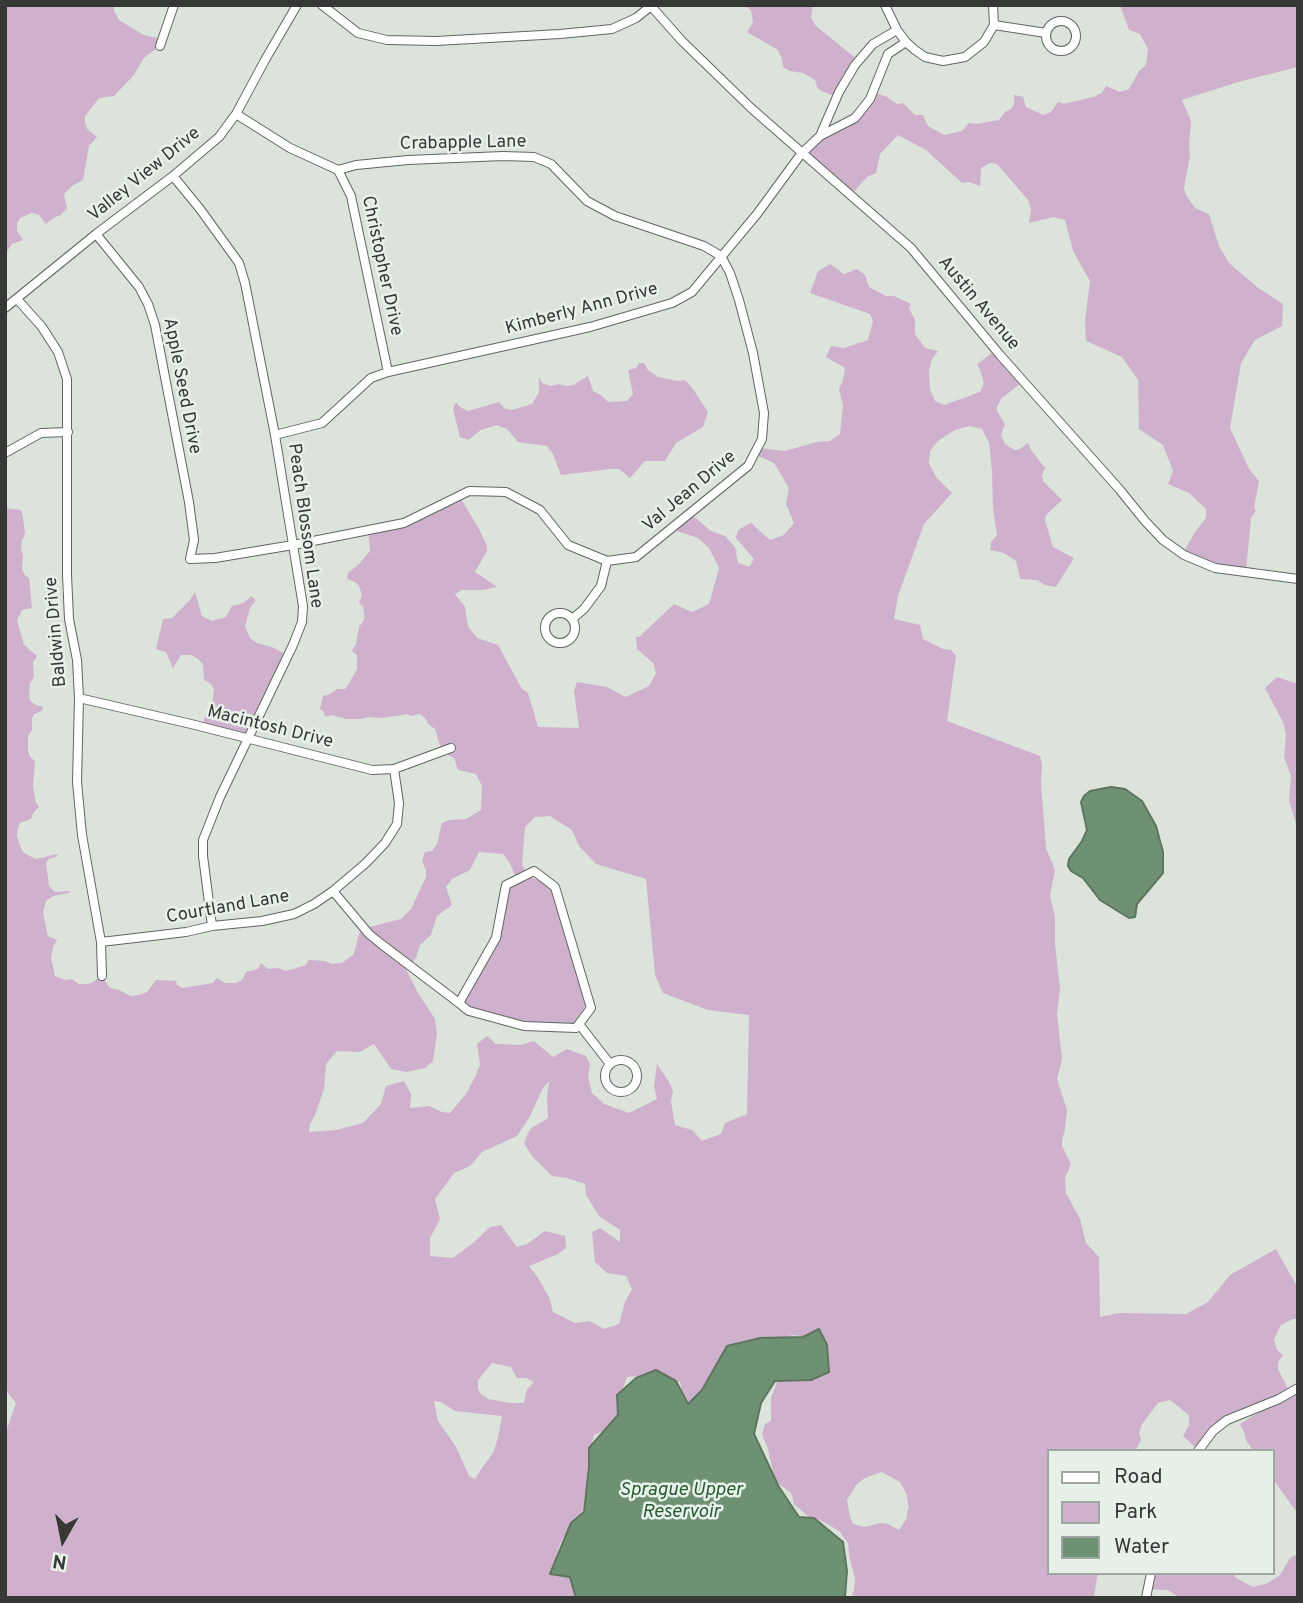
<!DOCTYPE html>
<html>
<head>
<meta charset="utf-8">
<style>
  body { margin:0 }
  #map { position:relative; width:1303px; height:1603px; overflow:hidden; background:#dbe3db; font-family:Overpass,sans-serif }
  canvas { display:block }
  .frame { position:absolute; inset:0; border:7px solid #353835; pointer-events:none }
  .legend { position:absolute; left:1047px; top:1449px; width:228px; height:126px; box-sizing:border-box; background:#e8f1e9; border:2px solid #a0a7a1; margin:0; padding:9px 12px; list-style:none; font-size:21px; color:#353835 }
  .legend li { display:flex; align-items:center; gap:14px; height:35px }
  .legend b { width:35px; border:2px solid #a0a7a1 }
  .north { position:absolute; left:28px; top:1505px; width:70px; height:70px; -webkit-text-stroke:5px #e8f1e9; paint-order:stroke; rotate:189deg; font-size:19px; font-weight:700; line-height:28px; text-align:center; color:#353835 }
  .north::after { content:''; display:block; margin:auto; width:24px; height:32px; background:#353835; clip-path:polygon(50% 0,100% 100%,50% 72%,0 100%) }
</style>
</head>
<body>
<div id="map">
<canvas width="1303" height="1603"></canvas>
<div class="frame"></div>
<ul class="legend">
<li><b style="height:9px;background:#fff"></b>Road</li>
<li><b style="height:19px;background:#cfb1ce"></b>Park</li>
<li><b style="height:19px;background:#6f9173"></b>Water</li>
</ul>
<div class="north">N</div>
</div>
<script>
const c = document.querySelector('canvas').getContext('2d');
c.lineJoin = 'round';
function paint(path, color) { c.fillStyle = color; c.fill(path, 'evenodd'); }
const poly = rows => new Path2D(rows.map(r => 'M' + r).join(''));
function stroke(path, color, width, dash) { c.strokeStyle = color; c.lineWidth = width; c.lineCap = dash ? 'butt' : 'round'; c.setLineDash(dash || []); c.stroke(path); }
function write(font, color, halo, rows, align = 'center') {
  c.font = font + ' Overpass,sans-serif'; c.lineWidth = 5; c.setLineDash([]); c.textBaseline = 'middle'; c.strokeStyle = halo; c.fillStyle = color; for (const [text, x, y, turn = 0] of rows) {
    c.save(); c.translate(x, y); c.rotate((+turn || 0) * Math.PI / 180); c.textAlign = isNaN(turn) ? turn : align; if (halo) c.strokeText(text, 0, 0); c.fillText(text, 0, 0); c.restore();
  }
}
paint(poly([
  [5,5,114,5,114,11,119,20,144,35,162,39,160,46,144,58,134,75,114,96,99,98,85,116,85,122,87,129,97,137,89,146,83,180,72,186,64,194,67,208,61,215,55,217,46,224,39,215,32,213,20,218,17,223,17,231,23,240,12,244,7,251,5,257],
  [743,5,813,5,811,17,815,25,859,61,837,97,821,91,817,87,815,80,803,73,790,71,783,67,782,59,778,50,747,32,753,22,751,10],
  [1120,5,1298,5,1298,67,1238,82,1182,100,1191,121,1189,146,1190,156,1184,188,1186,195,1195,208,1209,214,1219,246,1229,263,1257,287,1283,304,1282,326,1255,340,1241,363,1230,428,1249,469,1259,481,1254,507,1256,511,1251,518,1246,571,1203,565,1183,553,1195,532,1206,518,1206,509,1189,493,1168,484,1173,471,1163,445,1139,429,1138,380,1122,357,1086,341,1085,321,1090,281,1073,251,1065,220,1054,217,1029,223,1031,209,1028,200,997,164,990,163,981,168,980,186,969,182,962,183,926,150,898,135,880,154,876,173,867,177,852,194,802,154,828,132,856,118,874,92,887,97,897,104,903,103,915,115,923,115,928,126,944,135,962,131,969,123,977,124,999,120,1005,112,1011,109,1014,104,1014,95,1023,97,1026,107,1043,115,1051,112,1058,102,1064,104,1093,97,1102,93,1106,86,1120,92,1129,89,1139,71,1146,65,1148,49,1140,34,1129,30],
  [830,264,844,274,857,269,865,275,869,287,886,296,894,296,911,304,909,308,915,320,915,334,925,348,938,351,932,359,929,371,930,389,935,401,944,405,980,392,984,383,980,370,977,364,996,350,1022,382,1001,399,997,407,997,411,1005,424,1001,435,1005,444,1015,450,1020,449,1028,443,1031,450,1045,468,1042,475,1043,481,1062,500,1046,515,1045,520,1053,547,1074,558,1056,587,1045,585,1037,580,1020,579,1016,561,1004,553,990,550,991,542,997,535,993,509,992,471,989,443,982,429,969,426,955,430,938,441,930,451,929,463,936,477,952,493,924,524,898,596,894,619,920,625,923,639,943,649,951,650,956,656,947,721,1040,756,1042,764,1041,782,1046,848,1055,870,1050,896,1055,917,1055,944,1060,989,1057,1014,1062,1059,1057,1079,1067,1110,1065,1129,1062,1141,1062,1146,1071,1164,1065,1178,1066,1193,1080,1219,1086,1243,1099,1257,1100,1317,1119,1313,1186,1314,1208,1302,1230,1275,1276,1249,1298,1288,1298,1319,1293,1319,1281,1325,1274,1339,1277,1350,1283,1355,1278,1362,1278,1369,1288,1389,1270,1400,1221,1420,1209,1428,1195,1447,1183,1436,1189,1425,1189,1415,1170,1400,1158,1403,1142,1424,1139,1433,1141,1440,1136,1450,1049,1451,1049,1573,1100,1573,1097,1577,1094,1598,851,1598,854,1590,855,1579,849,1555,848,1543,839,1531,822,1521,809,1517,794,1504,791,1493,779,1484,774,1476,768,1449,762,1434,765,1424,771,1421,771,1398,777,1382,782,1380,805,1381,818,1375,817,1338,792,1335,783,1340,743,1348,725,1347,724,1370,715,1373,701,1390,697,1400,690,1404,684,1400,680,1382,640,1376,627,1377,623,1388,620,1392,622,1404,620,1424,594,1435,590,1451,583,1510,577,1522,564,1536,559,1546,553,1570,571,1578,574,1586,575,1598,5,1598,5,1435,16,1403,5,1389,5,508,21,510,23,518,25,534,22,540,21,549,23,555,22,569,25,575,29,578,32,608,22,610,17,620,24,645,37,656,33,662,34,677,30,683,29,694,30,701,36,705,43,707,42,711,34,714,32,719,32,730,28,736,28,750,30,757,35,761,33,787,36,803,39,807,33,813,31,819,20,823,18,828,17,836,20,846,24,853,36,859,58,854,56,857,49,859,46,863,49,886,55,892,71,891,69,893,53,896,46,901,43,913,48,936,57,940,53,947,51,958,55,976,65,980,72,979,79,984,86,984,92,983,101,976,110,988,119,990,131,996,139,995,147,992,156,980,176,981,177,985,183,988,213,983,217,978,225,983,236,983,242,980,246,972,258,969,261,963,268,969,278,968,286,971,306,965,309,960,325,961,332,964,342,963,354,954,359,934,362,929,401,919,411,909,426,877,426,870,422,861,425,852,432,851,437,844,442,823,449,820,466,819,481,810,482,786,476,774,458,770,454,758,442,752,435,729,428,724,426,719,420,714,411,716,408,714,382,718,368,717,361,719,346,719,332,715,325,717,324,712,320,709,323,696,330,694,337,689,345,689,348,685,357,669,357,655,352,651,356,644,359,627,364,620,364,613,363,607,359,603,362,595,359,586,355,582,347,579,348,573,359,564,370,551,368,529,414,518,460,497,479,529,487,546,487,551,475,572,497,587,483,590,462,590,455,594,465,607,468,627,477,638,498,645,522,689,528,693,538,727,579,728,574,691,577,682,607,687,626,697,649,686,656,673,653,663,637,649,636,637,639,637,674,604,692,612,709,604,719,568,709,548,698,538,674,530,692,515,711,531,725,536,735,547,738,563,749,567,754,559,736,538,738,530,751,523,770,540,784,535,794,523,786,504,789,488,774,463,756,455,760,448,785,451,817,442,830,441,840,434,843,405,839,389,843,380,845,368,826,357,831,346,844,348,868,340,873,321,870,314,810,293,818,271],
  [550,816,572,830,579,846,596,864,646,879,655,975,663,993,708,1010,749,1015,747,1114,725,1123,721,1134,702,1141,692,1130,675,1125,671,1101,673,1091,669,1082,657,1064,654,1086,657,1099,629,1113,604,1104,592,1093,588,1077,590,1065,586,1056,567,1049,553,1057,534,1041,521,1045,496,1044,487,1036,477,1044,480,1064,476,1075,466,1094,450,1113,442,1112,429,1106,410,1108,411,1094,404,1081,386,1086,381,1104,363,1123,336,1130,309,1132,310,1124,315,1115,324,1089,326,1064,337,1051,360,1052,374,1044,391,1069,407,1072,425,1068,433,1061,437,1034,435,1019,418,993,406,969,416,958,420,945,431,935,437,916,452,905,446,887,452,879,470,870,479,852,503,854,509,862,517,879,503,891,496,938,458,998,482,1013,533,1028,564,1030,580,1022,587,999,557,899,549,884,529,877,522,865,525,827,535,817],
  [549,1081,547,1097,548,1118,530,1129,524,1143,532,1156,552,1176,567,1178,585,1184,586,1195,599,1216,620,1230,620,1242,600,1228,592,1232,595,1262,607,1273,626,1276,632,1289,625,1302,619,1324,604,1329,590,1321,575,1323,553,1312,549,1297,538,1278,529,1266,558,1254,566,1248,565,1236,545,1231,527,1244,517,1247,501,1225,490,1227,473,1243,453,1258,430,1256,430,1238,440,1219,435,1199,454,1173,470,1166,482,1152,517,1136,529,1118,542,1090],
  [492,1363,511,1367,517,1378,526,1378,534,1382,527,1389,524,1403,510,1403,488,1399,480,1393,478,1388,478,1380],
  [434,1401,441,1402,455,1411,502,1416,498,1438,493,1453,482,1468,475,1479,469,1476,456,1447,438,1421],
  [882,1472,900,1482,906,1493,909,1507,907,1512,907,1518,899,1530,888,1524,881,1523,865,1527,853,1524,850,1517,847,1500,856,1485,865,1478],
  [639,363,644,363,648,370,658,377,678,381,685,380,693,389,708,412,703,427,676,443,665,461,645,461,630,478,619,469,611,469,561,475,553,454,547,446,518,442,507,429,497,425,481,430,468,440,460,437,453,409,456,402,460,407,468,411,499,402,504,408,512,410,532,404,539,392,539,377,542,383,551,386,559,384,566,386,573,385,588,376,593,391,601,395,608,402,627,401,633,394,628,370,636,368],
  [195,592,202,616,212,621,226,617,232,606,244,603,251,596,256,600,250,608,245,626,250,638,257,643,272,647,287,655,248,740,202,727,206,714,212,707,214,689,211,684,204,680,203,664,198,659,191,655,181,655,173,668,166,652,156,649,163,619,172,618,190,600],
  [1277,677,1298,684,1298,830,1289,801,1291,776,1284,757,1286,735,1283,722,1265,688],
  [1298,1388,1298,1514,1273,1479,1273,1451,1253,1451,1246,1440,1244,1432,1240,1424],
  [1298,1554,1298,1598,1180,1598,1168,1590,1147,1589,1150,1573,1233,1573,1236,1578,1253,1587,1268,1583,1280,1575,1290,1558]
]), '#cfb1ce');
const water = poly([
  [1111,787,1125,789,1142,801,1156,826,1163,852,1163,873,1137,904,1135,917,1129,918,1100,900,1083,878,1071,871,1068,866,1069,859,1082,841,1087,830,1081,802,1084,796,1090,791,1111,787],
  [819,1329,827,1345,829,1372,811,1380,775,1381,761,1403,754,1434,779,1487,799,1517,814,1518,843,1542,847,1571,845,1597,576,1598,570,1577,550,1574,571,1523,584,1512,589,1466,589,1448,618,1415,617,1395,636,1378,656,1370,676,1381,688,1404,702,1390,727,1346,760,1338,803,1337,819,1329]
]);
paint(water, '#6f9173');
stroke(water, '#5e7660', 2);
const minor = poly([
  [322,5,358,33,387,40,436,41,560,34,612,29,636,18,651,6],
  [650,5,682,41,751,108,911,248,1000,355,1120,490,1145,521,1163,540,1184,555,1215,568,1298,579],
  [885,5,897,30,906,42,915,50,925,57,943,61,965,57,984,42,994,25,993,5],
  '1046 36a15 15 0 1 1 30 0a15 15 0 1 1-30 0Z',
  [994,25,1046,33],
  [160,46,174,5],
  [820,136,839,92,855,65,873,44,897,30],
  [338,170,351,196,388,372],
  [173,176,200,209,239,263,245,283,275,435,303,606,302,622,293,645,220,797,203,840,203,856,212,926],
  [96,234,139,287,148,304,155,325,189,502,194,540,190,559,215,558,293,545,404,523,469,491,506,492,540,510,568,545,607,561,636,557,748,466,762,439,764,413,753,353,739,300,730,273,721,256,704,246,615,216,587,201,551,164,534,157,503,156,408,160,356,165,338,170,290,148,236,114],
  [17,299,42,327,58,352,67,379,67,575,69,619,77,660,79,698,77,782,82,835,101,942,102,976],
  [5,308,96,234,173,176,219,137,236,114,265,60,297,5],
  [275,435,322,423,371,378,388,372,590,327,672,303,692,292,757,214,801,154,820,136,855,118,870,99,888,54,906,42],
  [5,453,41,433,68,432],
  '545 628a15 15 0 1 1 30 0a15 15 0 1 1-30 0Z',
  [572,619,584,609,601,586,607,561],
  [79,698,191,724,372,770,394,769,451,748],
  [333,891,369,934,380,943,459,1003,466,1009,469,1011,524,1026,576,1028,591,1008,555,887,534,871,506,885,496,938,459,1003],
  [101,942,186,932,212,926,262,921,294,914,314,904,333,891,366,863,385,843,397,824,399,803,394,769],
  [579,1024,610,1064],
  '605 1076a16 16 0 1 1 32 0a16 16 0 1 1-32 0Z',
  [1198,1451,1213,1431,1227,1420,1279,1399,1298,1388],
  [1146,1598,1151,1573]
]);
stroke(minor, '#5f6760', 10);
stroke(minor, '#fff', 8);
write('18px', '#353835', '#e8f1e9', [
  ["Crabapple Lane",463,144,-1],
  ["Valley View Drive",145,175,-39],
  ["Christopher Drive",381,266,78],
  ["Austin Avenue",978,304,50],
  ["Kimberly Ann Drive",582,310,-15],
  ["Apple Seed Drive",181,386,79],
  ["Val Jean Drive",690,492,-40],
  ["Peach Blossom Lane",304,526,82],
  ["Baldwin Drive",57,632,-95],
  ["Macintosh Drive",270,728,14],
  ["Courtland Lane",228,908,-10]
]);
write('italic 19px', '#265b30', '#e8f1e9', [
  ["Sprague Upper",681,1491],
  ["Reservoir",681,1513]
]);
</script>
</body>
</html>
